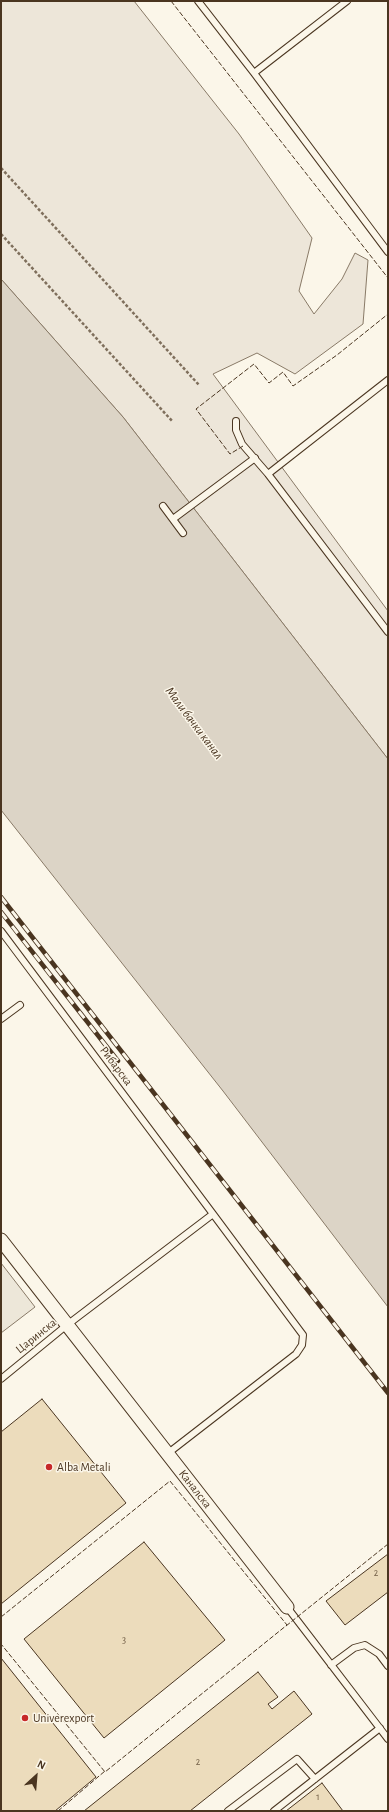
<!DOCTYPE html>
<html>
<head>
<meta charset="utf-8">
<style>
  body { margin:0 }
  #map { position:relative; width:389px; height:1812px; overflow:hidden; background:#fbf6e9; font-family:"Alegreya Sans",sans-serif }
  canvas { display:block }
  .frame { position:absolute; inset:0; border:2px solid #4a3520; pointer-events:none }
  .north { position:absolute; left:16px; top:1756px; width:40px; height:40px; -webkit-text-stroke:3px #fbf6e9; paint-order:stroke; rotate:26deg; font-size:11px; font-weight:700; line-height:16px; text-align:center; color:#4a3520 }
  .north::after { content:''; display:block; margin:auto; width:14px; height:18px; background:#4a3520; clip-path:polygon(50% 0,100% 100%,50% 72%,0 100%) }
</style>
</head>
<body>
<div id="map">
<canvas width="389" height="1812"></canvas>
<div class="frame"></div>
<div class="north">N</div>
</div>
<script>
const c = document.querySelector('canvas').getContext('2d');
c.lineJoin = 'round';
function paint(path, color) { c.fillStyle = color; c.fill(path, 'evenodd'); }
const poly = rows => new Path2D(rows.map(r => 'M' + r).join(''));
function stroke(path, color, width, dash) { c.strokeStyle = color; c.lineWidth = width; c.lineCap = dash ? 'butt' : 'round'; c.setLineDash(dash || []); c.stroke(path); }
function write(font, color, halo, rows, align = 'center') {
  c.font = font + ' "Alegreya Sans",sans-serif'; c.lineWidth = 3; c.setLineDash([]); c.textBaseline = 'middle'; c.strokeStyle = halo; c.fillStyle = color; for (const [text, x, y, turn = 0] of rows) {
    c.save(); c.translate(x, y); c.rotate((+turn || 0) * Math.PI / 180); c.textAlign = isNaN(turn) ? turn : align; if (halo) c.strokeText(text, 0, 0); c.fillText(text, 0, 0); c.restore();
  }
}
const green = poly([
  [1,1,134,1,239,134,312,238,299,291,314,314,342,279,355,253,368,260,363,324,295,374,257,353,213,374,388,611,388,759,123,417,1,279,1,1]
]);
paint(green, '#ede6d9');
stroke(green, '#887966', 1);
const parking = poly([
  [1,1263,35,1307,1,1333,1,1263]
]);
paint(parking, '#ede7d9');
stroke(parking, '#887966', 1);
const water = poly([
  [1,279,123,417,388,759,388,1307,223,1091,1,810,1,279]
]);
paint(water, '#dcd4c6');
stroke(water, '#887966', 1);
const building = poly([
  [42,1399,126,1503,1,1604,1,1432,42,1399],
  [144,1542,225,1640,104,1738,24,1639,144,1542],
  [388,1554,388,1592,345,1625,326,1601,388,1554],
  [1,1658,96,1777,55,1811,1,1811,1,1658],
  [258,1672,278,1697,268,1704,272,1709,294,1691,312,1714,190,1811,84,1811,258,1672],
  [322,1783,343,1811,286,1811,322,1783]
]);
paint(building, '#ecdcbc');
stroke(building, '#4a3520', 1);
const lane = poly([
  [198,1,254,73,388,252],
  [254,73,347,1],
  [236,421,236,430,242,444,268,474,388,632],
  [268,474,388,380],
  [163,506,183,533],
  [173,519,255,458],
  [1,931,213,1214],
  [1,1019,20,1005],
  [1,1379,67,1325,213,1214,303,1335,302,1345,296,1354,167,1454],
  [287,1607,388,1739],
  [331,1665,354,1648,365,1645,379,1654,388,1666],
  [228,1811,297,1759,315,1779],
  [274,1811,380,1728]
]);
const street = poly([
  [1,1240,287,1607]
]);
stroke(lane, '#4a3520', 8);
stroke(street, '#4a3520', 15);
stroke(poly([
  [1,168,199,385],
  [1,234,173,422]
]), '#7f6f5c', 2.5, [3, 2]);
stroke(lane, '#fbf6e9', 6);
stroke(street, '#fbf6e9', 13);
const rail = poly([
  [1,897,388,1393],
  [1,912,118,1061]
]);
stroke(rail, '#4a3520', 4.5);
stroke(rail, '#fbf6e9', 3, [9]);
stroke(poly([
  [171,1,388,278],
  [243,446,230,454,196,409,254,364,269,383,283,372,293,386,337,355,388,314],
  [1,1617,170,1481,287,1625,105,1772,1,1644],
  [286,1626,388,1544],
  [58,1811,105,1771]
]), '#4a3520', 1, [5, 2]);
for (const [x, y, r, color] of [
  [49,1467,4,"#c62828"],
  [25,1718,4,"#c62828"]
]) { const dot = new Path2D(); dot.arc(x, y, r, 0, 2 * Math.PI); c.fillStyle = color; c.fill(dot); stroke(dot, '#fbf6e9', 1.5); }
write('10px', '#725f47', null, [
  ["2",376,1573],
  ["3",124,1640],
  ["2",198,1762],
  ["1",318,1797]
]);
write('12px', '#4a3520', '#fbf6e9', [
  ["Рибарска",116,1066,53],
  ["Царинска",36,1336,-39],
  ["Каналска",195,1489,52]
]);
write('12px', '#4a3520', '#fbf6e9', [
  ["Alba Metali",57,1467],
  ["Univerexport",33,1718]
], 'left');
write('italic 13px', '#4a3520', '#fbf6e9', [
  ["Мали бачки канал",194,723,53]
]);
</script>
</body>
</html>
